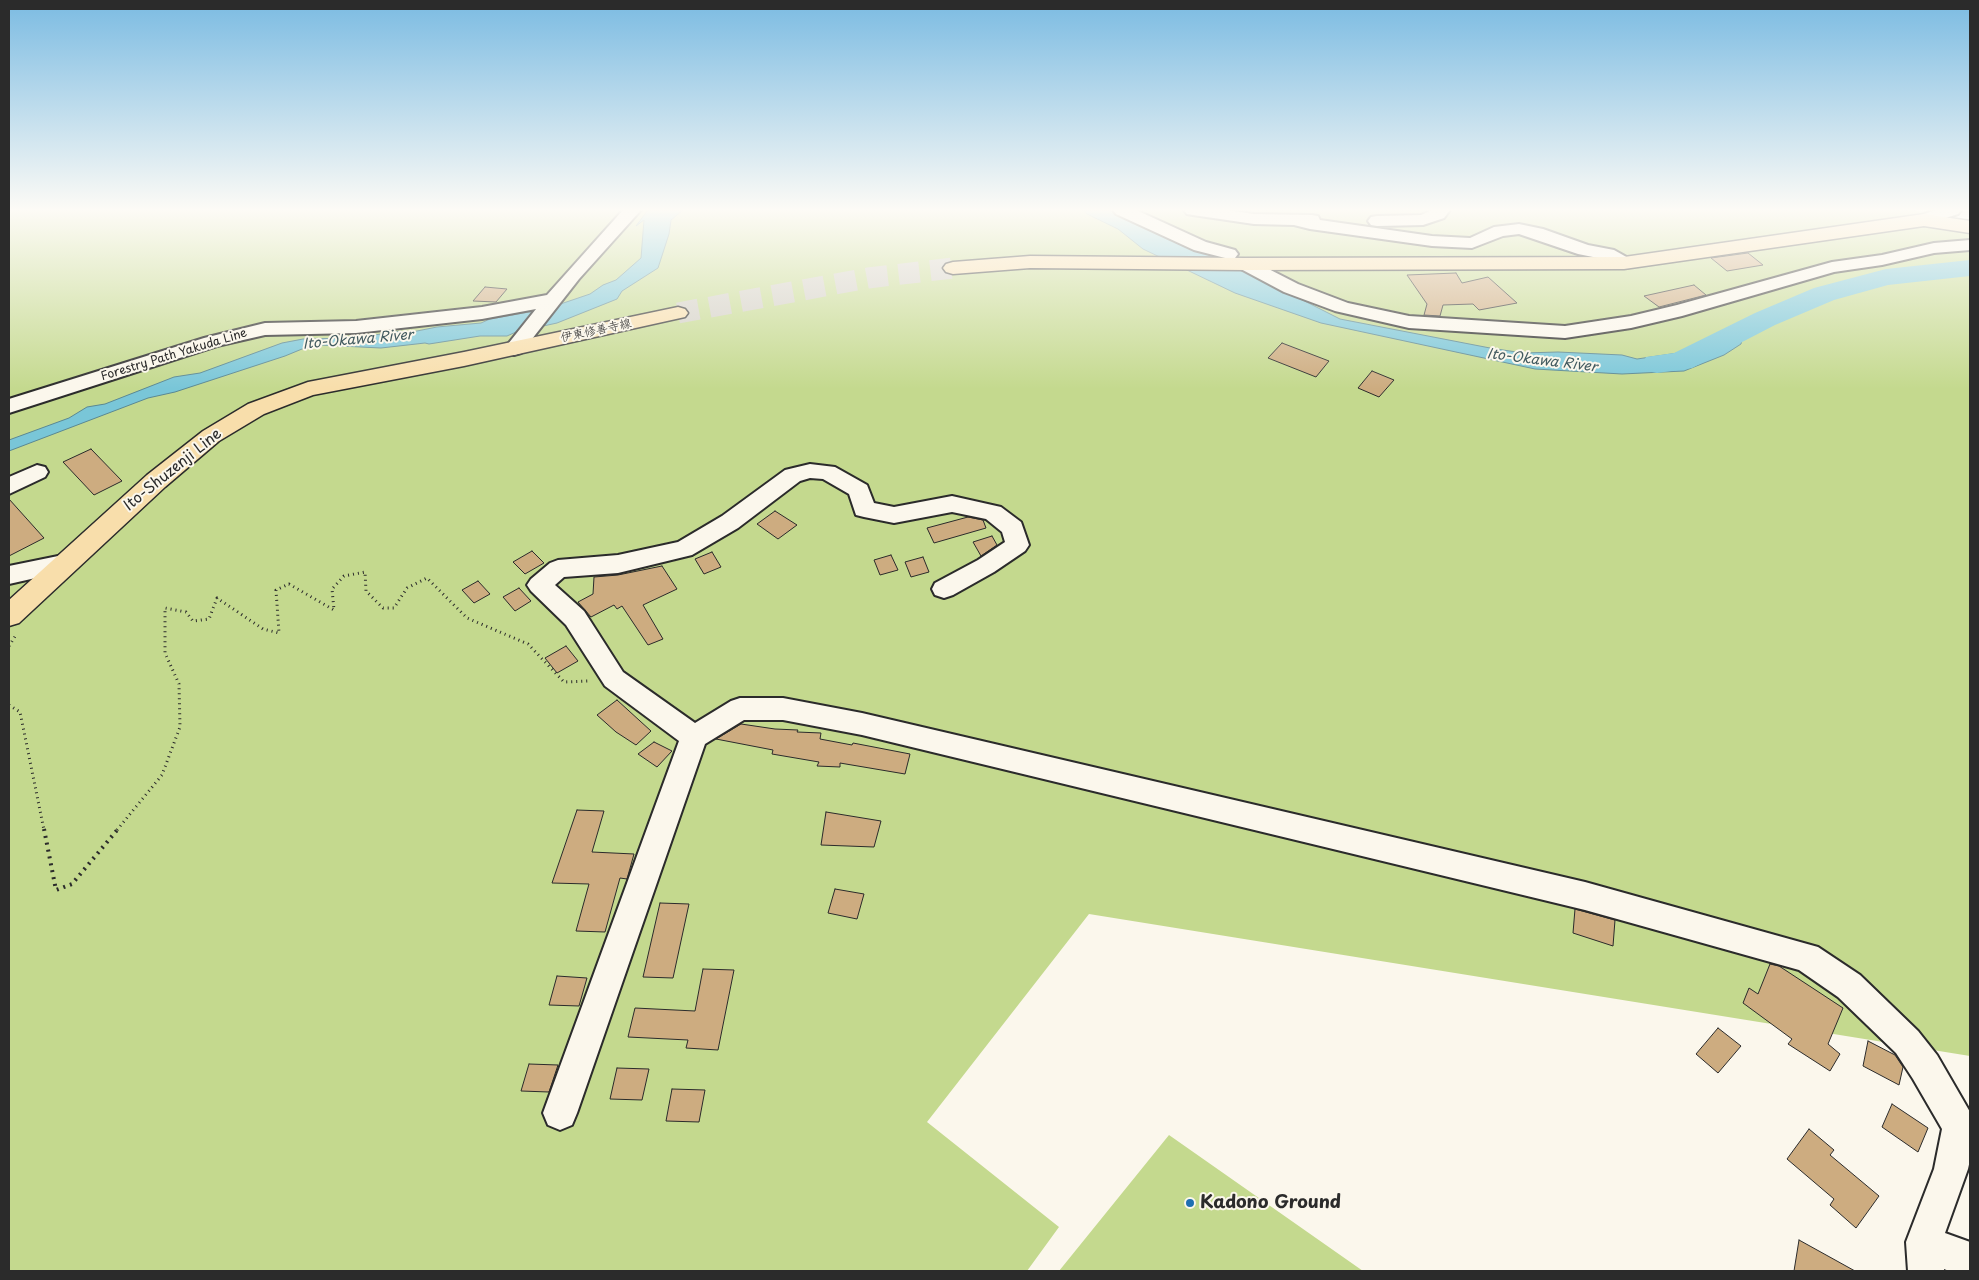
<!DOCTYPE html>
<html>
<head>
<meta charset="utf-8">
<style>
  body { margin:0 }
  #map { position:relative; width:1979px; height:1280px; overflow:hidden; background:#fbf7ec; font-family:"Playpen Sans",sans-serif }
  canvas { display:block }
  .frame { position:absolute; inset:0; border:10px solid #2b2b2b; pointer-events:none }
</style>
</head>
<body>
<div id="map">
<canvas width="1979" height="1280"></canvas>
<div class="frame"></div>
</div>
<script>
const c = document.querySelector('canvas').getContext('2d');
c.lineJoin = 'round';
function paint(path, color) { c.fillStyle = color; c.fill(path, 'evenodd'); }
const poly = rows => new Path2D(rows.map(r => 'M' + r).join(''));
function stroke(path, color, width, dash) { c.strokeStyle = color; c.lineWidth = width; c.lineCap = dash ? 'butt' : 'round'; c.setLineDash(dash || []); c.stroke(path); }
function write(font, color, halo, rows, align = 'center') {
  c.font = font + ' "Playpen Sans","Klee One",sans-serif'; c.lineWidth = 4; c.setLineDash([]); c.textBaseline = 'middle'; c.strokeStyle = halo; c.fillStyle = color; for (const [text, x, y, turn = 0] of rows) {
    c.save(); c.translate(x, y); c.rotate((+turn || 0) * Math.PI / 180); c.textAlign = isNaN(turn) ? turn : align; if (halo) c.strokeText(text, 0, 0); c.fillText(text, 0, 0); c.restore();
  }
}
paint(poly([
  [9,210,1914,210,1962,231,1970,234,1970,1056,1089,914,927,1122,1059,1227,1027,1271,9,1271],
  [1169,1135,1363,1271,1059,1271]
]), '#c4d98e');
const water = poly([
  [648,210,683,210,671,220,669,234,658,268,622,291,617,299,557,323,516,332,507,336,480,336,429,344,425,343,381,348,320,345,302,349,285,356,175,392,148,398,9,451,9,440,69,418,87,407,105,404,174,377,200,373,282,343,303,339,354,338,401,331,407,333,437,327,481,323,490,319,529,312,534,313,590,294,603,285,616,280,641,258,644,220,636,226,648,210],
  [1084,210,1108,210,1138,222,1255,276,1340,319,1490,348,1523,353,1558,352,1622,355,1637,359,1719,347,1745,324,1741,344,1724,355,1684,371,1622,374,1535,369,1321,323,1235,293,1143,249,1118,229,1087,214,1084,210]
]);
paint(water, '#79c6d8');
stroke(water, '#5a8893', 1);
paint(poly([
  [1970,260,1970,276,1888,285,1834,300,1775,325,1692,368,1657,373,1646,371,1642,364,1646,357,1674,353,1755,313,1814,288,1886,269,1970,260]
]), '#79c6d8');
const building = poly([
  [1748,253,1763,265,1727,271,1711,258,1748,253],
  [1456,273,1462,283,1488,277,1517,303,1479,310,1473,304,1443,305,1440,316,1424,315,1427,304,1407,275,1456,273],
  [1694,285,1706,295,1659,307,1644,296,1694,285],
  [485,287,507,289,496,302,473,301,485,287],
  [1282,343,1329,361,1316,377,1268,358,1282,343],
  [1372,371,1394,380,1379,397,1358,388,1372,371],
  [91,449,122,481,94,495,63,462,91,449],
  [9,499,44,538,9,556,9,499],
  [775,511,797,525,778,539,757,524,775,511],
  [968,517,983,520,986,528,934,543,927,528,968,517],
  [992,536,997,545,981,556,973,542,992,536],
  [532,551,544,563,525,574,513,562,532,551],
  [712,552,721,567,704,574,695,559,712,552],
  [891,555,898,570,880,575,874,560,891,555],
  [923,557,929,572,911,577,905,562,923,557],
  [662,566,677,589,643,605,663,639,648,645,622,606,617,609,614,605,591,617,578,602,593,594,594,577,618,575,662,566],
  [478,581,490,594,474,603,462,590,478,581],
  [519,588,531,601,515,611,503,597,519,588],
  [566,646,578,661,557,673,545,658,566,646],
  [617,700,651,731,636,745,616,732,597,715,617,700],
  [741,724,775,729,798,730,797,732,821,733,820,739,852,745,853,743,910,754,905,774,840,763,840,767,817,766,819,762,772,754,773,750,716,739,741,724],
  [654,742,672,751,657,767,638,754,654,742],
  [577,810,604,811,592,852,634,854,627,879,620,878,605,932,576,931,589,884,552,883,577,810],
  [826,812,881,821,874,847,821,845,826,812],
  [835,889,864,894,857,919,828,913,835,889],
  [660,903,689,904,673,978,643,977,660,903],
  [1575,909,1615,920,1613,946,1573,933,1575,909],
  [1770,964,1779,966,1843,1008,1828,1044,1840,1054,1830,1071,1788,1044,1792,1039,1743,1003,1749,988,1758,994,1770,964],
  [703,969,734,970,718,1050,686,1048,688,1040,628,1037,635,1008,695,1011,703,969],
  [557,976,587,978,579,1006,549,1005,557,976],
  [1718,1028,1741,1046,1718,1073,1696,1054,1718,1028],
  [1868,1041,1895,1055,1903,1067,1899,1085,1863,1066,1868,1041],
  [529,1064,558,1065,549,1092,521,1091,529,1064],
  [617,1068,649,1069,642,1100,610,1099,617,1068],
  [672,1089,705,1090,699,1122,666,1121,672,1089],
  [1892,1104,1928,1128,1918,1152,1882,1127,1892,1104],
  [1809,1129,1834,1150,1830,1155,1879,1196,1856,1228,1830,1205,1834,1199,1787,1159,1809,1129],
  [1799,1240,1855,1271,1794,1271,1799,1240]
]);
paint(building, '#cdac80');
stroke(building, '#2b2b2b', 1);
stroke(poly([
  [678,313,868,278,953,268]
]), '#d1cec5', 21, [21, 11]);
const minor = poly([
  [623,210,641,210,579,279,521,353,514,355,507,353,504,349,536,309,482,319,356,333,265,335,217,346,9,413,9,399,204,338,265,323,356,321,482,307,547,295,623,210],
  [1113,210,1136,210,1206,242,1235,250,1238,254,1235,258,1229,259,1194,250,1116,214,1113,210],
  [1184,210,1227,210,1254,214,1312,215,1318,216,1320,220,1432,236,1470,238,1494,227,1519,224,1543,229,1588,245,1614,250,1630,259,1633,263,1630,267,1624,268,1618,267,1603,259,1578,254,1519,234,1503,236,1472,248,1432,246,1310,229,1294,225,1254,224,1193,215,1187,214,1184,210],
  [1432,210,1450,210,1444,218,1423,225,1377,226,1371,225,1368,221,1371,217,1377,216,1421,215,1432,210],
  [1936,210,1961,210,1958,214,1924,225,1918,224,1915,220,1918,216,1936,210],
  [1970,240,1970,250,1934,253,1882,265,1834,272,1682,316,1631,328,1565,338,1409,328,1335,311,1284,292,1239,268,1236,264,1239,260,1245,259,1251,260,1298,284,1348,303,1409,316,1565,326,1631,316,1677,305,1832,262,1882,255,1934,243,1970,240],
  [810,464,835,467,867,485,874,503,894,507,952,496,1001,507,1021,522,1029,545,1025,551,994,572,953,595,944,598,935,595,932,589,935,583,978,560,1005,542,1002,532,986,519,952,512,894,523,864,517,856,515,849,494,823,479,810,478,800,481,738,528,692,555,618,573,564,577,555,585,584,611,623,672,695,723,731,701,740,698,783,698,862,713,1585,882,1818,947,1860,975,1918,1031,1937,1055,1970,1112,1970,1160,1968,1169,1945,1233,1970,1242,1970,1271,1949,1271,1944,1269,1944,1271,1908,1271,1906,1242,1934,1169,1942,1129,1913,1079,1896,1053,1838,997,1799,970,1585,910,862,735,783,720,744,720,705,744,577,1113,572,1125,560,1130,548,1125,543,1113,679,741,605,686,566,625,531,591,527,585,531,579,550,563,558,560,618,555,678,542,722,516,785,470,810,464],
  [37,465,45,467,48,472,45,477,9,494,9,477,37,465],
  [63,555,71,558,75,564,71,570,9,584,9,566,63,555]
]);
const primary = poly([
  [1924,214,1970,221,1970,233,1924,226,1624,269,1245,270,1030,268,953,274,946,272,943,268,946,264,953,262,1030,256,1245,258,1624,257,1924,214],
  [678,307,685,309,688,313,685,317,464,366,313,395,264,414,219,441,165,487,19,623,9,626,9,600,147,475,203,431,248,404,308,382,464,352,678,307]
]);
stroke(minor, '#2b2b2b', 4);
stroke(primary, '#2b2b2b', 3);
stroke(poly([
  [9,646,16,635],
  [9,705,20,712,44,830],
  [117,830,162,775,180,727,179,684,165,653,165,608,186,612,193,621,209,619,217,598,263,629,279,633,276,590,289,584,334,610,332,589,344,576,365,572,366,591,383,608,394,608,407,588,427,578,467,618,528,644,564,682,589,681]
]), '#2b2b2b', 3, [1, 4]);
stroke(poly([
  [44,829,56,890,72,884,118,829]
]), '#2b2b2b', 4, [2, 5]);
paint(minor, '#fbf7ec');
paint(primary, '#f8deab');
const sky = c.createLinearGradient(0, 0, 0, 389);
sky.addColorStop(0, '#7bbbe2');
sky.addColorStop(0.54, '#fdfbf6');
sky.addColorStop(1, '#fdfbf600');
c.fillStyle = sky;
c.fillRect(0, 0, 1979, 389);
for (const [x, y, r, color] of [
  [1190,1203,5,"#1f6fb2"]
]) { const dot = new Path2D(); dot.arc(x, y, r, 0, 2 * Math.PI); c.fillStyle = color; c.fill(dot); stroke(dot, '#fbf7ec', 2); }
write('12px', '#2b2b2b', '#fbf7ec', [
  ["伊東修善寺線",596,331,-12],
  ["Forestry Path Yakuda Line",174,355,-17]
]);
write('italic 14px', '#425a5f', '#fbf7ec', [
  ["Ito-Okawa River",358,340,-5],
  ["Ito-Okawa River",1542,361,7]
]);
write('15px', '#2b2b2b', '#fbf7ec', [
  ["Ito-Shuzenji Line",173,470,-39]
]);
write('bold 18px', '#2b2b2b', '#fbf7ec', [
  ["Kadono Ground",1200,1203]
], 'left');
</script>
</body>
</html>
